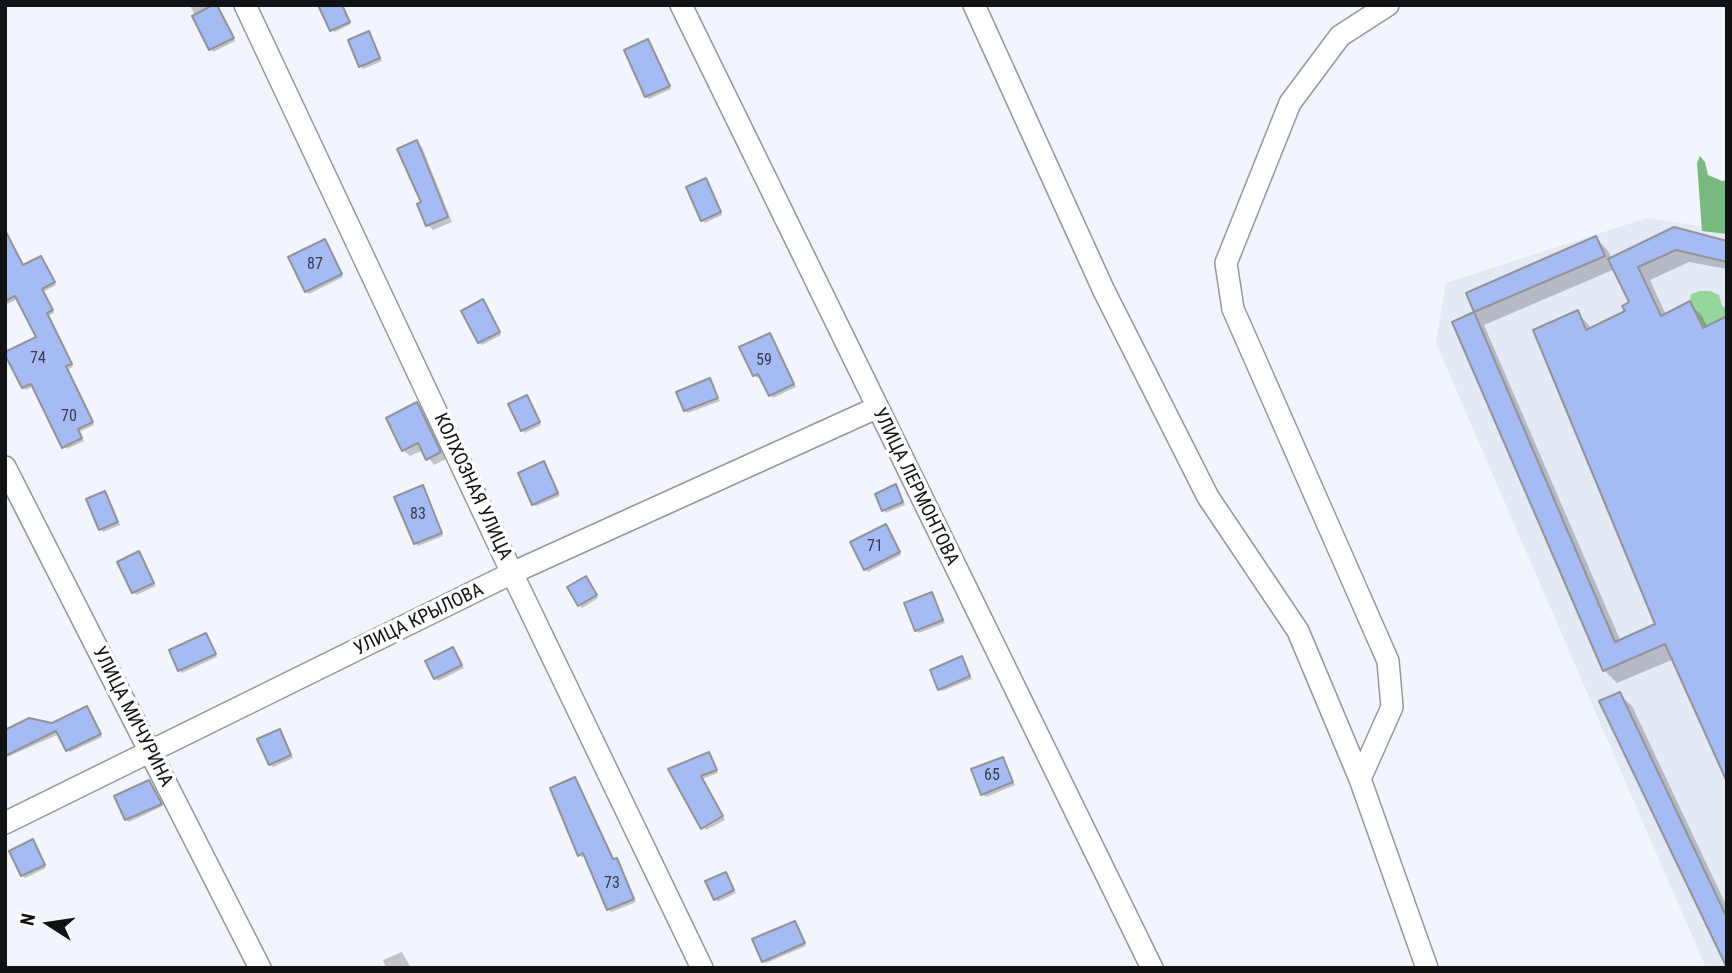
<!DOCTYPE html>
<html>
<head>
<meta charset="utf-8">
<style>
  body { margin:0 }
  #map { position:relative; width:1732px; height:973px; overflow:hidden; background:#f3f5fc; font-family:"Roboto Condensed",sans-serif }
  canvas { display:block }
  .frame { position:absolute; inset:0; border:7px solid #111214; pointer-events:none }
  .north { position:absolute; left:14px; top:889px; width:70px; height:70px; -webkit-text-stroke:5px #fff; paint-order:stroke; rotate:282deg; font-size:19px; font-weight:700; line-height:28px; text-align:center; color:#111214 }
  .north::after { content:''; display:block; margin:auto; width:24px; height:32px; background:#111214; clip-path:polygon(50% 0,100% 100%,50% 72%,0 100%) }
</style>
</head>
<body>
<div id="map">
<canvas width="1732" height="973"></canvas>
<div class="frame"></div>
<div class="north">N</div>
</div>
<script>
const c = document.querySelector('canvas').getContext('2d');
c.lineJoin = 'round';
function paint(path, color) { c.fillStyle = color; c.fill(path, 'evenodd'); }
const poly = rows => new Path2D(rows.map(r => 'M' + r).join(''));
function stroke(path, color, width, dash) { c.strokeStyle = color; c.lineWidth = width; c.lineCap = dash ? 'butt' : 'round'; c.setLineDash(dash || []); c.stroke(path); }
function write(font, color, halo, rows, align = 'center') {
  c.font = font + ' "Roboto Condensed",sans-serif'; c.lineWidth = 7; c.setLineDash([]); c.textBaseline = 'middle'; c.strokeStyle = halo; c.fillStyle = color; for (const [text, x, y, turn = 0] of rows) {
    c.save(); c.translate(x, y); c.rotate((+turn || 0) * Math.PI / 180); c.textAlign = isNaN(turn) ? turn : align; if (halo) c.strokeText(text, 0, 0); c.fillText(text, 0, 0); c.restore();
  }
}
paint(poly([
  [1647,218,1727,230,1727,968,1706,968,1436,343,1446,283]
]), '#e4e9f6');
paint(poly([
  [1700,291,1710,291,1719,295,1722,306,1727,308,1727,316,1703,328,1690,301,1691,294]
]), '#94d69b');
paint(poly([
  [1700,156,1705,162,1708,175,1722,181,1727,180,1727,234,1702,231,1697,163]
]), '#7aba81');
paint(poly([
  [190,5,217,5,235,41,213,52],
  [330,5,342,5,351,24,335,32,332,30],
  [371,36,382,61,363,69,361,66],
  [648,41,671,89,649,99,646,96],
  [417,143,422,147,452,222,433,230,428,225,419,205,423,203],
  [706,180,722,215,705,223,702,220],
  [5,230,23,266,41,258,56,285,43,292,54,313,48,316,73,367,68,369,94,425,79,432,84,441,67,449,34,386,26,390,23,387,38,338,18,299,5,305],
  [1596,238,1608,251,1612,259,1727,243,1727,269,1689,262,1650,280,1666,315,1689,303,1702,316,1708,328,1674,659,1617,683,1604,670,1455,323,1476,313,1468,294],
  [1615,269,1631,303,1627,312,1592,329,1578,313,1658,625,1621,642,1484,325],
  [325,241,343,277,309,294,306,291],
  [485,304,501,335,482,345,479,342],
  [772,338,796,387,773,398,761,376,757,378,754,375],
  [710,380,720,401,688,413,685,410],
  [527,397,541,425,525,433,522,430],
  [417,405,423,411,446,459,434,465,423,450,410,456,403,450],
  [544,463,560,496,536,506,533,504],
  [896,486,905,505,886,513,884,510],
  [425,490,443,536,418,546,415,543],
  [105,493,120,525,103,532,101,529],
  [888,529,901,555,868,572,865,569],
  [139,554,156,586,136,595,134,592],
  [588,581,598,598,582,608,579,605],
  [932,594,945,623,919,633,916,630],
  [206,635,217,657,182,673,179,670],
  [453,649,464,668,438,681,435,678],
  [961,658,972,679,942,691,939,689],
  [1619,694,1632,706,1727,907,1727,966],
  [89,711,102,737,70,752,59,734,5,758,5,731,53,725],
  [279,731,293,758,273,767,270,764],
  [709,754,718,773,702,779,725,820,706,830,671,770],
  [1002,759,1015,785,986,797,983,794],
  [574,779,614,861,617,860,619,862,636,902,611,912,586,856,582,857,579,855],
  [149,782,163,806,129,822,126,819],
  [35,844,46,868,25,878,22,875],
  [725,874,736,893,718,902,715,899],
  [794,923,806,946,766,963,763,961],
  [402,952,411,968,386,968,383,960]
]), '#0003');
const building = poly([
  [213,5,217,5,234,38,209,50,192,16,213,5],
  [318,5,342,5,350,22,330,31,318,5],
  [369,31,380,58,359,67,348,40,369,31],
  [648,39,670,86,645,97,624,50,648,39],
  [417,140,448,217,426,226,417,204,421,202,397,149,417,140],
  [706,178,721,212,701,221,686,187,706,178],
  [1674,227,1727,241,1727,262,1676,250,1638,267,1661,316,1690,301,1703,328,1727,316,1727,782,1665,644,1603,671,1452,322,1474,312,1615,642,1655,624,1533,330,1578,310,1586,330,1625,311,1622,306,1629,302,1608,259,1674,227],
  [5,230,23,265,41,256,55,282,42,289,53,310,47,313,72,364,66,366,93,422,78,429,82,438,62,448,31,384,22,388,5,355,5,352,36,337,15,296,5,301,5,230],
  [1596,236,1605,256,1474,312,1466,293,1596,236],
  [325,239,342,274,305,292,288,257,325,239],
  [483,299,500,332,478,343,461,311,483,299],
  [770,333,794,384,769,396,758,374,753,376,739,347,770,333],
  [710,378,718,398,684,411,676,392,710,378],
  [527,395,540,422,521,431,508,404,527,395],
  [417,402,441,452,426,460,418,443,402,451,386,418,417,402],
  [544,461,558,493,532,505,518,473,544,461],
  [896,484,903,502,882,511,875,494,896,484],
  [423,485,442,533,414,544,394,497,423,485],
  [105,491,118,522,99,530,86,499,105,491],
  [886,524,900,552,864,570,850,542,886,524],
  [139,551,154,583,132,593,117,562,139,551],
  [586,576,597,595,578,606,567,587,586,576],
  [932,592,943,620,915,631,904,603,932,592],
  [206,633,216,654,178,671,169,650,206,633],
  [453,647,462,665,434,679,425,661,453,647],
  [962,656,970,676,938,690,930,670,962,656],
  [1620,692,1727,918,1727,968,1599,701,1620,692],
  [87,706,101,734,66,751,56,731,5,756,5,730,29,718,52,723,87,706],
  [280,729,291,755,269,765,257,739,280,729],
  [709,752,717,770,701,776,723,816,701,829,668,769,709,752],
  [1003,757,1013,782,981,795,971,769,1003,757],
  [575,777,613,859,617,858,634,899,607,910,583,853,578,856,550,788,575,777],
  [149,780,162,804,125,820,114,796,149,780],
  [33,839,45,865,21,876,9,851,33,839],
  [726,872,734,890,714,900,705,881,726,872],
  [795,921,805,943,762,962,752,939,795,921]
]);
paint(building, '#a6bbf3');
stroke(building, '#92949a', 2);
const street = poly([
  [245,5,512,573,702,968],
  [681,5,1152,968],
  [974,5,1104,291,1208,497,1298,631,1360,779,1427,968],
  [5,467,260,968],
  [1360,779,1392,707,1388,661,1233,309,1226,263,1290,103,1340,36,1388,5],
  [5,823,512,573,876,408]
]);
stroke(street, '#94979d', 24);
stroke(street, '#fff', 21);
write('16px', '#363c4c', null, [
  ["87",315,265],
  ["74",38,359],
  ["59",764,361],
  ["70",69,417],
  ["83",418,515],
  ["71",875,547],
  ["65",992,776],
  ["73",612,884]
]);
write('19px', '#111214', '#fff', [
  ["КОЛХОЗНАЯ УЛИЦА",472,487,65],
  ["УЛИЦА ЛЕРМОНТОВА",915,487,64],
  ["УЛИЦА КРЫЛОВА",419,620,-26],
  ["УЛИЦА МИЧУРИНА",132,717,63]
]);
</script>
</body>
</html>
